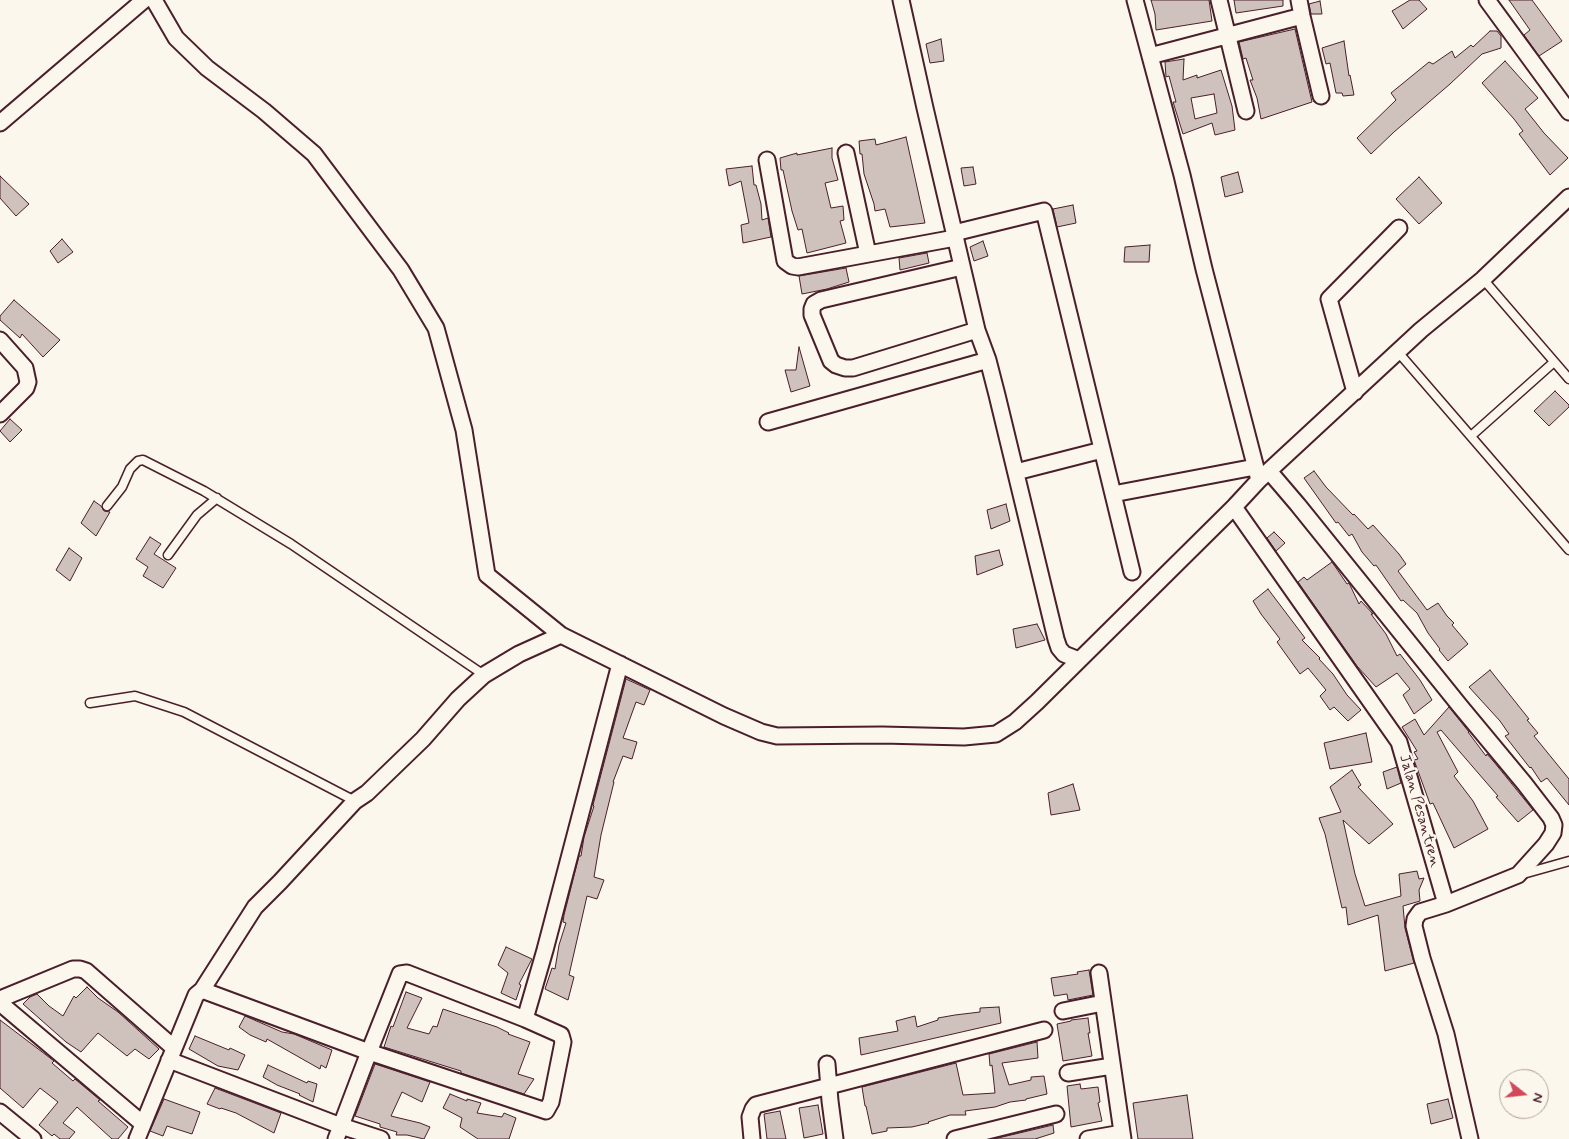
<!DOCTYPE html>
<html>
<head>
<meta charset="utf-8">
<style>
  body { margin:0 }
  #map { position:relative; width:1569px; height:1139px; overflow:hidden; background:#fbf7ec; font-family:Mynerve,sans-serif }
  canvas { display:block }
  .north { position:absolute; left:1499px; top:1069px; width:50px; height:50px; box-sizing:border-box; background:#fbf7ec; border:1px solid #b4a19f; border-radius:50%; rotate:106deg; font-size:14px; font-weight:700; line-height:20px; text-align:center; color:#4a1f2b }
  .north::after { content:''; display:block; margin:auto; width:18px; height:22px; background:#d1495b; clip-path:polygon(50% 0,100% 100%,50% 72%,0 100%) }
</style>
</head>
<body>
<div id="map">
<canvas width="1569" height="1139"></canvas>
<div class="north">N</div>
</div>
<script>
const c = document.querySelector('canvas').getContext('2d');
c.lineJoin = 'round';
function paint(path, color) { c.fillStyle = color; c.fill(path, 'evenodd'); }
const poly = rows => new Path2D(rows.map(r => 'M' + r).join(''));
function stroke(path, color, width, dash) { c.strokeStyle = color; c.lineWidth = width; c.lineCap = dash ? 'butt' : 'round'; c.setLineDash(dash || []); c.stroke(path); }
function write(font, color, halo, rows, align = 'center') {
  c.font = font + ' Mynerve,sans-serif'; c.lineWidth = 5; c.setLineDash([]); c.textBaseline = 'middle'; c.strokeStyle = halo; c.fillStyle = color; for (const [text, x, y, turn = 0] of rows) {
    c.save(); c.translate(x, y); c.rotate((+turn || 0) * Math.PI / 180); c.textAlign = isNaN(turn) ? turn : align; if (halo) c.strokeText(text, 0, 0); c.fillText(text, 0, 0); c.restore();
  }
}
const building = poly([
  [1151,0,1209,0,1212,21,1156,30,1155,14,1151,0],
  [1234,0,1283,0,1283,6,1236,13,1234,0],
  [1410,0,1419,0,1427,9,1403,29,1392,11,1410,0],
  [1509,0,1532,0,1562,41,1539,56,1524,35,1530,30,1509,0],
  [1320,1,1322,14,1311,14,1309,4,1320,1],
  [1295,29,1312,102,1261,119,1257,98,1250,80,1253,80,1246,58,1243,59,1239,42,1295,29],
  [1490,31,1497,31,1501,36,1501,48,1482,54,1450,84,1394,132,1371,154,1357,138,1396,100,1391,93,1429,62,1433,64,1452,51,1455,58,1471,45,1473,47,1490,31],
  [941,39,944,61,930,63,926,44,941,39],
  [1344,41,1349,76,1350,75,1354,95,1343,96,1342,93,1336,93,1330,63,1326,64,1322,48,1344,41],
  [1184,59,1183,80,1197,75,1197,78,1221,70,1232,106,1235,130,1215,135,1212,123,1183,134,1173,102,1176,102,1169,76,1166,77,1165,62,1184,59],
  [1214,94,1217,113,1195,119,1191,98,1214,94],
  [1505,61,1538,98,1525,109,1544,133,1568,158,1550,175,1519,134,1523,131,1514,119,1482,83,1505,61],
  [906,137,925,223,890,227,885,209,875,211,874,204,864,174,862,154,860,154,859,141,875,139,876,145,906,137],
  [832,148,832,158,838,180,825,183,831,208,843,206,844,220,840,221,846,243,807,253,802,229,798,230,792,211,783,170,781,170,780,158,797,153,797,155,832,148],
  [752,166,754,185,756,185,761,204,762,220,768,218,771,237,743,243,741,225,749,223,741,181,729,186,726,169,752,166],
  [973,167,976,184,964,186,961,168,973,167],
  [1238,172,1243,192,1225,197,1221,177,1238,172],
  [0,176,29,204,16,216,0,198,0,176],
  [1419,177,1442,203,1419,224,1396,199,1419,177],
  [1073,205,1076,223,1057,227,1053,209,1073,205],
  [62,239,73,252,58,263,50,251,62,239],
  [983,241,988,256,974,261,970,247,983,241],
  [1150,245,1149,262,1124,262,1125,247,1150,245],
  [927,253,929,263,900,270,899,258,927,253],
  [846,268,849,282,827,289,802,294,799,276,846,268],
  [14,300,60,340,43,357,22,334,20,338,0,320,0,316,14,300],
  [799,347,810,386,791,392,785,370,796,370,799,347],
  [1555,391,1569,405,1569,407,1549,426,1534,411,1555,391],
  [10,419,22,430,10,442,0,431,10,419],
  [1314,471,1326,487,1353,515,1354,514,1368,529,1373,525,1399,554,1406,564,1398,571,1427,610,1438,603,1447,616,1454,623,1452,625,1468,644,1448,661,1439,650,1440,649,1428,633,1417,613,1403,600,1401,601,1376,565,1374,566,1362,552,1352,534,1349,536,1338,522,1336,523,1304,478,1314,471],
  [94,501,101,506,104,511,110,512,96,536,81,523,94,501],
  [1006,504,1010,521,991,529,987,510,1006,504],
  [1274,532,1285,543,1276,551,1267,538,1274,532],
  [150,537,161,544,154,554,176,568,163,588,143,576,148,567,136,559,150,537],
  [69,548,82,558,70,581,56,570,69,548],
  [999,550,1003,565,977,575,975,556,999,550],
  [1332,562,1347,584,1349,583,1359,604,1361,601,1373,614,1371,614,1386,634,1397,656,1400,654,1420,680,1432,700,1414,714,1403,695,1410,689,1397,673,1376,687,1357,666,1298,582,1304,577,1307,580,1332,562],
  [1268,589,1305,638,1302,640,1320,658,1319,659,1333,674,1347,695,1361,710,1348,721,1334,707,1330,710,1320,696,1326,690,1308,668,1300,674,1277,642,1280,639,1261,614,1253,601,1268,589],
  [1037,624,1045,640,1016,648,1013,629,1037,624],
  [1490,670,1529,719,1527,720,1538,733,1534,736,1569,779,1569,805,1547,778,1541,782,1531,767,1530,768,1505,736,1509,734,1500,721,1469,687,1490,670],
  [626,679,650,690,644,705,636,702,623,738,637,742,632,759,623,756,613,782,614,782,601,835,594,877,604,880,597,899,587,896,569,975,574,977,568,1000,545,989,552,968,555,969,559,945,566,923,563,922,564,915,579,856,581,856,584,837,594,806,593,805,626,679],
  [1449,707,1469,732,1468,732,1486,756,1487,754,1494,762,1533,810,1518,822,1496,797,1498,796,1441,730,1437,732,1458,772,1454,776,1473,801,1488,829,1454,848,1433,803,1430,804,1414,760,1418,759,1414,752,1417,751,1402,727,1415,719,1424,735,1449,707],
  [1366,733,1372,762,1330,769,1324,743,1366,733],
  [1397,767,1401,783,1387,789,1383,772,1397,767],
  [1352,770,1361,785,1358,787,1393,824,1369,844,1343,820,1355,874,1365,906,1401,896,1399,874,1417,871,1419,879,1424,878,1419,890,1420,901,1403,906,1405,928,1414,963,1385,971,1378,915,1348,925,1346,907,1342,908,1325,834,1319,818,1341,812,1330,787,1352,770],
  [1073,784,1080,810,1051,815,1048,793,1073,784],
  [506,947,532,959,519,984,521,985,516,1000,501,993,508,973,498,965,506,947],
  [1089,970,1093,995,1068,1000,1067,994,1054,996,1051,978,1078,974,1077,972,1089,970],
  [87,987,98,998,118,1012,159,1049,149,1059,135,1049,127,1056,98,1033,81,1052,66,1042,23,1004,30,997,37,994,49,1006,63,1016,74,996,76,998,87,987],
  [406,992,422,998,407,1028,429,1034,433,1026,437,1027,443,1009,497,1027,509,1033,508,1034,530,1042,518,1074,534,1079,524,1094,461,1073,461,1071,384,1047,391,1026,393,1027,406,992],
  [999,1007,1001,1023,861,1055,859,1038,898,1031,896,1021,915,1016,917,1027,938,1020,938,1018,955,1015,980,1012,980,1008,999,1007],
  [245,1016,282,1032,294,1034,332,1050,326,1068,321,1065,320,1069,267,1039,266,1042,250,1035,239,1027,245,1016],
  [1088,1018,1090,1033,1088,1033,1092,1056,1063,1061,1057,1024,1071,1021,1071,1020,1088,1018],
  [0,1020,54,1061,52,1063,73,1081,75,1079,100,1100,98,1101,128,1127,118,1139,112,1139,77,1107,63,1123,75,1132,69,1139,60,1139,54,1134,52,1136,39,1125,58,1102,40,1088,23,1108,0,1088,0,1020],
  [195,1036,229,1050,230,1048,245,1055,238,1070,218,1066,189,1049,195,1036],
  [1037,1042,1038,1058,1002,1063,1009,1085,1031,1080,1031,1077,1044,1076,1047,1094,1026,1099,1026,1100,1010,1102,995,1107,965,1111,966,1115,950,1115,928,1122,929,1123,912,1127,887,1128,887,1131,872,1134,866,1106,865,1106,862,1087,956,1063,963,1095,995,1093,992,1065,990,1066,989,1054,1037,1042],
  [375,1064,430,1082,422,1102,402,1092,391,1116,420,1123,430,1127,424,1139,407,1135,396,1135,397,1132,380,1127,380,1124,355,1116,375,1064],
  [268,1065,307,1083,308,1081,317,1084,313,1102,299,1095,300,1094,277,1085,263,1077,268,1065],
  [1080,1084,1081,1089,1098,1087,1100,1102,1098,1103,1102,1121,1071,1127,1067,1086,1080,1084],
  [215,1088,281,1113,274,1133,236,1113,221,1108,220,1109,207,1104,215,1088],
  [450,1094,467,1101,467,1099,481,1103,477,1113,502,1117,504,1113,516,1118,509,1139,478,1139,460,1127,462,1118,443,1108,450,1094],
  [1187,1095,1193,1139,1138,1139,1133,1103,1187,1095],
  [164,1099,200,1112,192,1134,167,1126,163,1136,150,1131,164,1099],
  [1448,1099,1453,1118,1431,1124,1427,1104,1448,1099],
  [818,1105,823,1134,804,1138,799,1108,818,1105],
  [780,1111,786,1139,767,1139,764,1114,780,1111],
  [1053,1125,1054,1133,1035,1139,994,1139,1053,1125]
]);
paint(building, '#cfc2bc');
stroke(building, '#4a1f2b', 1);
const service = poly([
  [1483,279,1569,379],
  [1398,352,1569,550],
  [1471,436,1554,362],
  [107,506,122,487,130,469,138,461,143,460,204,491,291,544,484,675],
  [168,555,197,515,217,498],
  [90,703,135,696,184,712,355,801],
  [1523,874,1569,861]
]);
const minor = poly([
  [154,0,176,38,207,68,264,111,314,154,401,270,436,328,464,430,487,575,561,635],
  [901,0,925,108,977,330,988,360,997,395,1056,639,1059,648,1064,654,1079,660],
  [1135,0,1182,175,1204,269,1259,480],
  [1219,0,1246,111],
  [1299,0,1302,16,1321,96],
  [1487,0,1569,112],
  [1150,56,1302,16],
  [0,123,144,0],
  [846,153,868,254],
  [767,160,785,261,792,266,798,267,955,238],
  [954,233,1044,211,1132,572],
  [962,267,821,300,814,304,812,309,812,315,831,361,836,365,845,368,853,368,977,330],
  [0,340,25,368,28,382,26,388,0,414],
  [1355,392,1329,299,1399,228],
  [768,422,988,360],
  [1269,471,1298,505,1460,706,1524,783,1551,818,1554,825,1553,833,1546,844,1518,875,1446,904],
  [1016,472,1102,450],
  [1113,494,1255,467],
  [1234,507,1399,742,1446,904,1420,912,1415,919,1414,926,1422,958,1446,1034,1470,1139],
  [1099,973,1123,1139],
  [202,990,369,1052,400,974,407,973,525,1019,545,950,620,664],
  [0,999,73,969,80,969,86,971,174,1048],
  [0,1003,143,1124],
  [1063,1011,1103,1003],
  [169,1060,341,1126,381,1139],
  [827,1064,830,1101,835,1139],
  [1068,1073,1112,1066],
  [0,1112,33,1139],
  [137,1139,196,995,202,990,255,907,280,882,355,801,367,793,423,739,458,699,484,675,519,654,561,635,724,716,761,732,777,736,882,735,964,737,996,734,1015,722,1037,702,1234,507,1259,480,1421,330,1483,279,1569,197],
  [336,1139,369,1052,546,1111,551,1102,563,1042,561,1035,525,1019],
  [752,1139,750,1117,753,1109,756,1105,1044,1030],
  [955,1139,1056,1114],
  [1088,1139,1122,1133]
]);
stroke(service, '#4a1f2b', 11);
stroke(minor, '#4a1f2b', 19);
stroke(service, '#fbf7ec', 8);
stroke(minor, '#fbf7ec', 15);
write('15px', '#4a1f2b', '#fbf7ec', [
  ["Jalan Pesantren",1419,811,74]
]);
</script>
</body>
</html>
